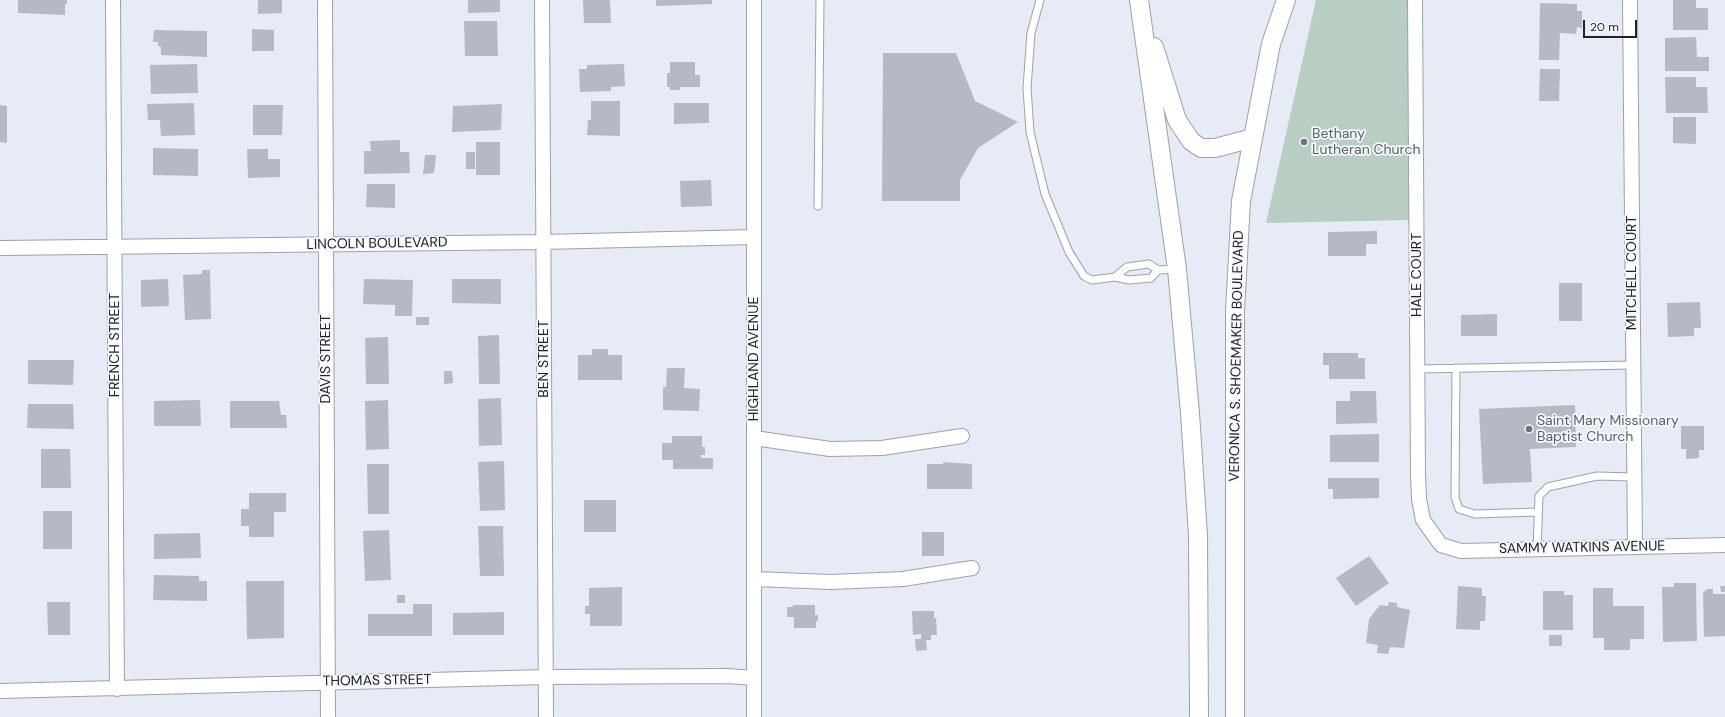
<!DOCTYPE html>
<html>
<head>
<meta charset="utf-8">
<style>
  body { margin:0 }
  #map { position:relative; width:1725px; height:717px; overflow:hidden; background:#e6ebf5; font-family:"DM Sans",sans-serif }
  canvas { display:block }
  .scale { position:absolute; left:1583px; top:20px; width:54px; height:18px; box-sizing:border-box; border:2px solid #202225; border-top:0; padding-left:5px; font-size:12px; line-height:14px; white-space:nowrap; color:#202225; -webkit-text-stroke:3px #f5f8fe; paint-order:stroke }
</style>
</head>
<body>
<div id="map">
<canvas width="1725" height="717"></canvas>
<div class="scale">20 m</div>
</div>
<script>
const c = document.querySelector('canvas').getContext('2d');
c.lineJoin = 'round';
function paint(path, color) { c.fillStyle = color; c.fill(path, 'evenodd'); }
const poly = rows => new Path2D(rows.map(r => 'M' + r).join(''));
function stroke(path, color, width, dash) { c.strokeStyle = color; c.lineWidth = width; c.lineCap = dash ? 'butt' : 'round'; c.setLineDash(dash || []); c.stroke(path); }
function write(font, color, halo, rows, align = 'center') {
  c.font = font + ' "DM Sans",sans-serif'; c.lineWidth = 3.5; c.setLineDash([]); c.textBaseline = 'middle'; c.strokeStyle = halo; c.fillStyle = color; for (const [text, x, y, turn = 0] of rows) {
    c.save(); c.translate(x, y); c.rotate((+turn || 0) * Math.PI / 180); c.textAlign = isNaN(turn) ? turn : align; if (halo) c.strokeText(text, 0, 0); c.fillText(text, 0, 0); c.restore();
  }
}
paint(poly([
  [1316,0,1408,0,1409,220,1266,223]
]), '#b8cec2');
paint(poly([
  [18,0,67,0,67,4,65,4,65,15,18,13],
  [258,0,282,0,282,13,258,14],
  [468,0,500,0,500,12,468,13],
  [583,0,610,0,611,23,584,23],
  [656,0,712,0,712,4,656,6],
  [1673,0,1696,0,1696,8,1708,8,1708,30,1673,30],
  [1540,3,1577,4,1577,11,1582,11,1582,28,1577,27,1576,34,1560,33,1559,60,1539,60],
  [464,21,497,21,498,56,465,56],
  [252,29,274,30,274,51,252,51],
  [154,30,207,31,207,57,161,55,161,47,158,46,158,42,153,42],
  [1696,37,1697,57,1709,57,1709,71,1665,71,1665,38],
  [883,53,956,53,975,101,1018,122,978,148,960,180,960,201,882,201],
  [670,62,695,62,695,75,700,75,700,87,680,87,680,90,670,90,670,87,667,87,667,73,670,73],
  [197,64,198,93,151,94,150,65],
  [624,64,625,86,611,87,611,91,580,92,579,69,587,69,587,65],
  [1540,69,1560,69,1559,101,1539,101],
  [1665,77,1696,77,1696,87,1707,87,1708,113,1666,113],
  [591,101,620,101,620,136,587,135,588,120,591,120],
  [194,103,195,135,161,136,160,120,148,120,147,104],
  [674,103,709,103,709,123,674,124],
  [502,104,501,130,452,132,453,106],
  [0,105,7,106,7,143,0,142],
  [253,105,283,105,282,135,253,135],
  [1673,117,1696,117,1696,144,1673,143],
  [400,140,400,152,409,152,410,173,364,174,364,151,371,151,370,141],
  [476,142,500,142,500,175,476,175],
  [153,148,198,149,198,176,153,175],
  [247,149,268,149,268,159,280,159,280,177,248,178],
  [466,152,475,152,475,169,466,169],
  [425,155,436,155,434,173,423,174],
  [711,180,712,206,681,207,680,181],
  [367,184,395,184,395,208,366,207],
  [1377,231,1377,244,1366,244,1366,256,1328,256,1328,232],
  [202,270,210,270,211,319,185,320,183,275,202,274],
  [168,279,169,306,141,307,141,280],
  [364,279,413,280,412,316,395,316,395,305,363,304],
  [452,279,501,279,501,304,452,303],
  [1559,283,1582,283,1582,321,1559,321],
  [1700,302,1701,328,1694,328,1694,336,1668,337,1667,303],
  [1497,314,1497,336,1461,336,1461,315],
  [416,317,429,317,429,325,416,325],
  [499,335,500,384,479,384,478,336],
  [388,337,389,384,366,384,365,338],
  [592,349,608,349,608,355,622,355,622,380,578,380,578,355,592,355],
  [1323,353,1358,353,1358,358,1365,358,1365,379,1329,379,1329,365,1323,365],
  [28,360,74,360,73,385,28,384],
  [667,368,685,368,684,388,700,389,699,411,663,410,663,387,666,387],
  [444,371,452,371,453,383,444,384],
  [1350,391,1376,391,1377,423,1336,424,1336,401,1350,401],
  [501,398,502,445,479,446,478,399],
  [200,400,201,426,154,426,154,401],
  [388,400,389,449,366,450,365,401],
  [230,401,279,401,281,415,286,415,287,428,230,428],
  [28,404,73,404,74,429,27,428],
  [1575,405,1576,447,1530,449,1532,482,1483,484,1479,409],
  [1681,426,1704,426,1704,450,1699,450,1699,458,1686,459,1686,449,1681,449],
  [1379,434,1379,462,1330,462,1330,435],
  [672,436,702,436,702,447,705,447,705,455,701,455,701,458,713,458,713,469,673,469,673,460,662,460,662,443,672,443],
  [41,449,70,449,71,488,41,488],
  [504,461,505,510,480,511,478,462],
  [943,462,972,464,972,489,927,489,927,464,943,464],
  [367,464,389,464,389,514,368,514],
  [1328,478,1379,478,1379,498,1333,499,1333,489,1328,489],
  [249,493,286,493,286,512,274,512,274,537,249,537,249,526,241,526,241,509,249,509],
  [584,500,616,500,616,532,584,532],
  [43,511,72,511,72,549,43,549],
  [478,526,503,526,504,576,480,576],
  [389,530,391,580,365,581,363,531],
  [922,532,944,532,944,556,922,556],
  [200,533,201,558,154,559,154,534],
  [1369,556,1389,583,1356,606,1336,578],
  [154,575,199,576,199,581,207,581,207,601,153,600],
  [246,581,284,581,284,638,247,639],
  [1674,583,1696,583,1697,641,1663,642,1662,587,1674,587],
  [1458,586,1482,588,1482,596,1486,596,1485,621,1480,621,1480,630,1456,629],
  [1720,586,1725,586,1725,592,1721,592],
  [622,587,622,626,590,626,590,614,585,614,585,606,589,606,589,588],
  [1593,588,1613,588,1613,606,1644,606,1644,639,1630,639,1630,650,1604,650,1604,638,1593,638],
  [1707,589,1713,589,1713,594,1725,594,1725,636,1704,637,1703,593],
  [1543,591,1564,591,1564,595,1573,595,1573,630,1543,630],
  [397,595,405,595,405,603,397,603],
  [47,602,70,602,70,635,48,635],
  [1389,602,1397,603,1397,607,1410,610,1404,648,1390,647,1388,654,1377,653,1378,645,1366,643,1369,619,1380,605,1388,606],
  [413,604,432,604,432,636,368,636,368,614,413,614],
  [793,605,815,605,815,615,818,615,818,621,816,621,816,628,794,628,794,617,787,617,787,607,793,607],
  [912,611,934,611,934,618,936,618,937,635,931,635,931,640,926,640,927,650,916,651,915,639,921,639,921,634,913,635],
  [504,612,504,635,453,635,453,613],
  [1549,635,1562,635,1562,646,1549,646]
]), '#b5b9c3');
const service = poly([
  [1040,0,1031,33,1027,88,1030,132,1045,194,1069,252,1084,276,1092,280,1115,277,1129,280,1151,278,1158,270],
  [818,206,820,0],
  [1115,277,1127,267,1149,264,1158,270,1177,269],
  [1456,368,1455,497,1459,509,1475,514,1538,512],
  [1417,369,1632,365],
  [1537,550,1539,496,1548,487,1597,476,1633,477]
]);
const minor = poly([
  [113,0,117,689],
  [325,0,328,717],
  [542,0,546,717],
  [754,0,754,717],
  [1415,0,1418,474,1419,499,1423,520,1441,545,1461,551,1725,545],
  [1630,0,1635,546],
  [0,248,543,242,754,237],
  [754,438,830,449,882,448,962,436],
  [754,579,831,582,903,579,972,568],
  [0,691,546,677,727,676,754,678]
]);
const tertiary = poly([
  [1139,0,1177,269,1190,413,1198,535,1199,717],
  [1154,47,1177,120,1191,141,1201,148,1215,148,1253,138],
  [1235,717,1235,311,1241,201,1271,44,1286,0]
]);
stroke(service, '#9ca1aa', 9);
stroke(minor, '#9ca1aa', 16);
stroke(tertiary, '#9ca1aa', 20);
stroke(service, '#fff', 7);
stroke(minor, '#fff', 14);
stroke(tertiary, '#fff', 18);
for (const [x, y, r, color] of [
  [1304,142,4,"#6b7280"],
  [1529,429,4,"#6b7280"]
]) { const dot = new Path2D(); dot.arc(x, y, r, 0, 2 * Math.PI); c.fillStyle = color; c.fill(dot); stroke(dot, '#f5f8fe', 1.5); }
write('14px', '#5b616d', '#f5f8fe', [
  ["Bethany",1312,134],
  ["Lutheran Church",1312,150],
  ["Saint Mary Missionary",1537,421],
  ["Baptist Church",1537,437]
], 'left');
write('14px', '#202225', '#f5f8fe', [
  ["LINCOLN BOULEVARD",377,244,-1],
  ["MITCHELL COURT",1632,273,-90],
  ["HALE COURT",1417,275,-90],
  ["FRENCH STREET",115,345,-90],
  ["VERONICA S. SHOEMAKER BOULEVARD",1237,356,-89],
  ["DAVIS STREET",326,359,-90],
  ["BEN STREET",544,359,-90],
  ["HIGHLAND AVENUE",754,359,-90],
  ["SAMMY WATKINS AVENUE",1582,548,-1],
  ["THOMAS STREET",377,681,-1]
]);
</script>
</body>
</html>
